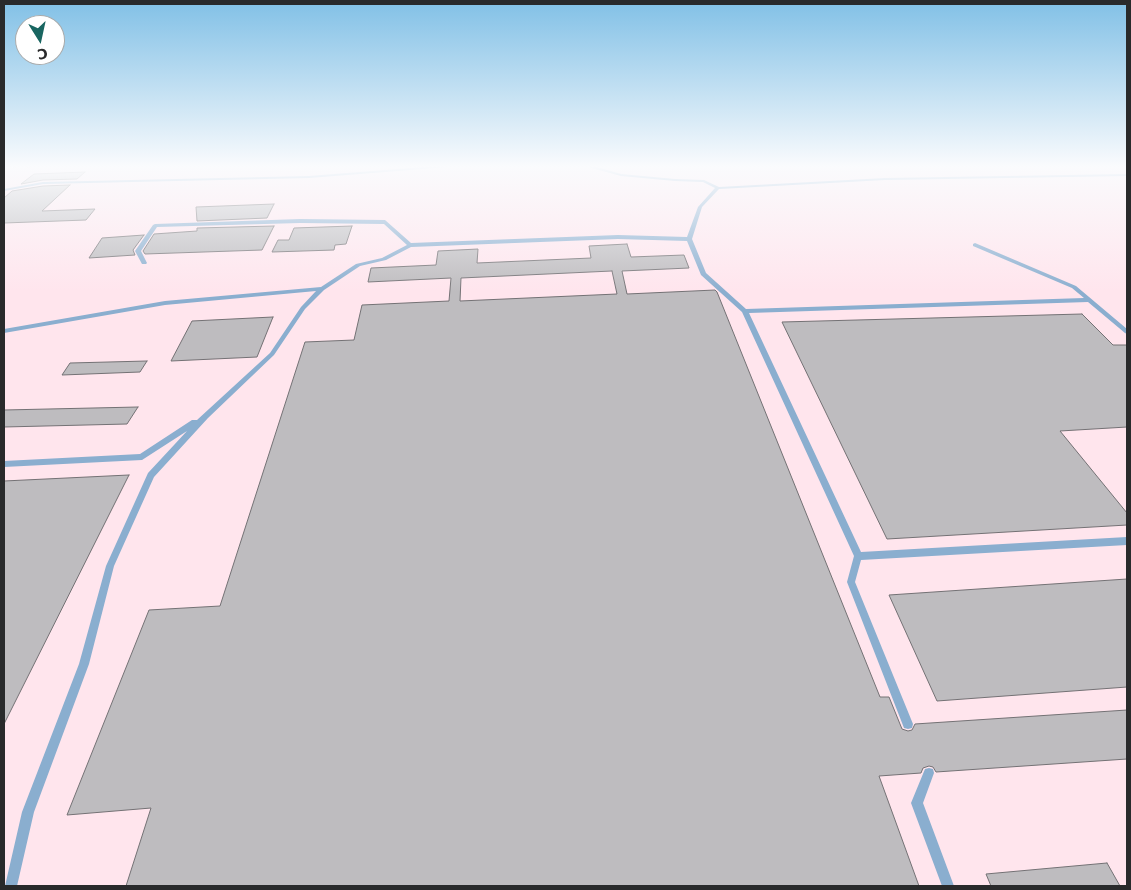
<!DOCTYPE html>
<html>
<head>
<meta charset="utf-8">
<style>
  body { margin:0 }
  #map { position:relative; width:1131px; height:890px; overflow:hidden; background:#f5f6fa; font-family:"DejaVu Sans",sans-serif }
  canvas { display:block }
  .frame { position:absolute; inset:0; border:5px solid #292a2b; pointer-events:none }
  .north { position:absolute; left:15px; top:15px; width:50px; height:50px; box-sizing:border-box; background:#fff; border:1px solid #a9aaaa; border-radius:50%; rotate:170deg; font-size:14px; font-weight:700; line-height:20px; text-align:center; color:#292a2b }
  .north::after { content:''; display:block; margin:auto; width:18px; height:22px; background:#196661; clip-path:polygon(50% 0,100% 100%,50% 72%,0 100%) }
</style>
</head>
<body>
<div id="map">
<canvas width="1131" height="890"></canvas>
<div class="frame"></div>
<div class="north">С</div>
</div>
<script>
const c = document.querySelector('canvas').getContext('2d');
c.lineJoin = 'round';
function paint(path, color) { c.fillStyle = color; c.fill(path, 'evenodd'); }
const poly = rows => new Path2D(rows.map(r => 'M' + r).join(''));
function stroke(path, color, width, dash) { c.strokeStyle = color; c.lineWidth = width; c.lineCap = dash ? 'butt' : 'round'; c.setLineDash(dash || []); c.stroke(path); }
paint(poly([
  [34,167,1127,167,1127,886,4,886,4,168]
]), '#ffe5ed');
const building = poly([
  [85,172,77,179,43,180,21,184,34,174,85,172],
  [70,185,42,211,95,209,86,220,4,223,4,198,12,191,43,186,70,185],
  [274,204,267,218,197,221,196,207,274,204],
  [274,226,262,250,145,254,143,251,154,234,197,231,197,228,274,226],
  [352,226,346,244,335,245,334,250,272,252,278,240,289,240,294,228,352,226],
  [144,235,133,250,135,255,89,258,102,238,144,235],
  [627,244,631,257,684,255,689,268,622,271,627,294,715,290,717,292,880,697,889,697,902,729,908,731,912,730,915,724,1127,710,1127,759,936,772,933,767,929,766,923,768,921,773,879,776,919,886,126,886,151,808,67,815,149,610,220,606,305,342,354,340,362,305,449,301,451,278,368,282,371,268,436,265,438,251,478,249,477,263,591,258,589,246,627,244],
  [612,271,617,294,460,301,461,278,612,271],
  [1082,314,1113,345,1127,345,1127,427,1060,431,1127,513,1127,525,887,539,782,322,1082,314],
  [273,317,257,357,171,361,192,321,273,317],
  [147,361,140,372,62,375,70,363,147,361],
  [138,407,127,424,4,427,4,410,138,407],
  [129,475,4,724,4,481,129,475],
  [1127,579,1127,687,937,701,889,595,1127,579],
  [1107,863,1120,886,991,886,986,874,1107,863]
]);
paint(building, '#bebcbf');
stroke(building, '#747275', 1);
paint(poly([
  [423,167,448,167,309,178,43,184,4,191,4,189,43,182,309,176,423,167],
  [588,167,597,167,621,174,675,179,704,180,719,187,885,178,1127,174,1127,176,885,180,719,189,702,207,692,239,706,273,746,309,1084,298,1072,288,973,246,973,244,975,243,1076,286,1127,329,1127,334,1125,333,1088,302,749,313,861,552,1127,537,1127,545,861,560,855,582,913,724,912,728,908,729,904,728,847,582,854,556,742,312,701,275,687,241,618,239,411,247,386,260,360,266,324,290,305,309,274,355,208,418,154,477,114,566,89,664,34,812,17,886,5,886,22,812,79,664,106,566,148,473,187,431,142,460,4,467,4,461,140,454,192,420,197,420,270,353,301,307,316,291,165,305,4,333,4,329,165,301,321,287,356,264,382,258,407,245,384,224,300,223,157,227,141,251,147,263,146,264,142,264,135,251,153,225,155,224,300,219,385,220,411,243,618,235,687,237,698,207,715,188,703,182,675,181,621,176,588,167],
  [929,768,933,769,934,773,923,803,954,886,942,886,911,803,925,769,929,768]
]), '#8aaecf');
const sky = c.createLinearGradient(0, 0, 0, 292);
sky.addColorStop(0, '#81c0e6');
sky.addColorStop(0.57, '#fafbfd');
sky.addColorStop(1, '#fafbfd00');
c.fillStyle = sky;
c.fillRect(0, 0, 1131, 292);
</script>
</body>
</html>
